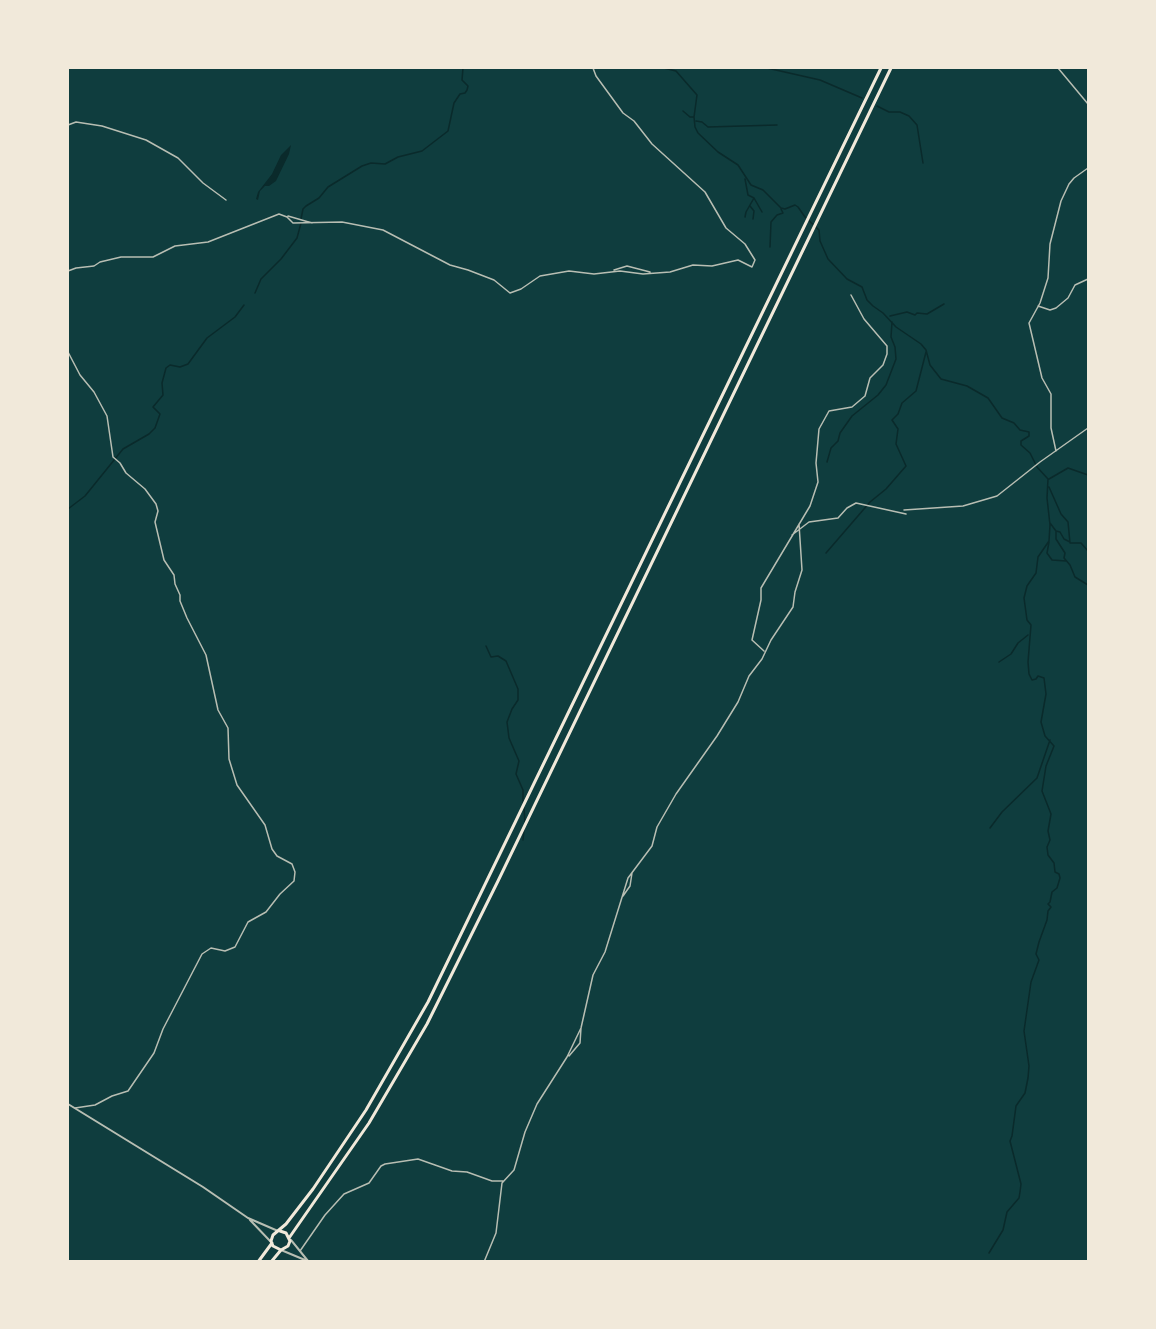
<!DOCTYPE html>
<html>
<head>
<meta charset="utf-8">
<style>
  body { margin:0 }
  #map { position:relative; width:1156px; height:1329px; overflow:hidden; background:#0f3d3e; font-family:Inter,sans-serif }
  canvas { display:block }
  .frame { position:absolute; inset:0; border:69px solid #f1e9da; pointer-events:none }
</style>
</head>
<body>
<div id="map">
<canvas width="1156" height="1329"></canvas>
<div class="frame"></div>
</div>
<script>
const c = document.querySelector('canvas').getContext('2d');
c.lineJoin = 'round';
function paint(path, color) { c.fillStyle = color; c.fill(path, 'evenodd'); }
const poly = rows => new Path2D(rows.map(r => 'M' + r).join(''));
function stroke(path, color, width, dash) { c.strokeStyle = color; c.lineWidth = width; c.lineCap = dash ? 'butt' : 'round'; c.setLineDash(dash || []); c.stroke(path); }
paint(poly([
  [291,145,289,154,276,181,269,186,265,186,260,191,258,200,256,199,258,192,272,174,281,155]
]), '#0a2a2b');
stroke(poly([
  [664,68,676,71,697,95,694,117,695,127,698,133,718,152,738,165,751,185,763,190,781,208,785,209,795,205,798,207,805,217,819,230,820,241,828,259,847,279,862,287,867,300,873,306,883,313,896,327,921,344,926,350,930,365,941,379,967,386,988,398,1002,418,1014,423,1020,430,1029,432,1029,436,1021,441,1021,445,1030,453,1037,467,1048,479,1047,498,1050,525,1049,541,1038,557,1036,573,1027,586,1024,598,1027,620,1031,625,1028,662,1029,674,1032,680,1036,679,1038,676,1044,678,1046,694,1041,722,1045,736,1054,746,1046,766,1042,791,1051,814,1048,831,1050,840,1047,847,1048,855,1054,863,1055,872,1059,874,1060,878,1057,888,1052,892,1050,902,1048,904,1051,907,1048,911,1047,920,1039,942,1036,954,1039,960,1031,982,1024,1031,1029,1066,1028,1078,1025,1093,1016,1106,1012,1136,1010,1141,1021,1184,1020,1192,1019,1198,1007,1212,1003,1230,989,1253],
  [767,68,820,80,862,98],
  [877,106,889,112,900,112,909,116,917,125,923,163],
  [683,111,690,117,694,117],
  [696,121,702,122,708,127,777,125],
  [745,179,748,195,754,198,746,212,745,217],
  [754,198,762,212],
  [750,206,754,211,753,219],
  [301,219,303,209,306,206,319,198,328,187,362,166,371,163,385,164,398,157,422,151,448,131,454,103,460,94,465,93,467,90,468,86,462,80,463,68],
  [770,247,771,222,777,215,783,213,781,209],
  [255,293,261,279,281,259,297,238,301,223],
  [890,316,907,312,915,315,917,313,927,314,944,304],
  [827,462,831,448,838,441,840,433,852,416,878,395,886,385,896,359,895,347,891,337,892,322],
  [1049,479,1068,468,1088,475],
  [1049,487,1061,514,1068,522,1070,543,1081,543,1088,551],
  [68,509,85,496,123,449,149,434,155,428,160,414,153,407,163,395,162,383,166,368,170,365,180,367,188,364,207,338,235,317,244,305],
  [1050,523,1056,531,1056,539,1065,553,1064,558,1070,565,1075,577,1088,585],
  [1056,531,1060,532,1064,539,1070,542],
  [1049,542,1047,553,1052,560,1066,561],
  [826,553,870,502,886,489,906,466,896,444,898,429,892,420,898,414,902,403,916,391,926,352],
  [486,646,491,657,498,656,506,661,518,689,518,700,512,709,507,722,509,738,519,761,516,774,523,790,523,803],
  [999,662,1011,654,1018,643,1028,635],
  [524,808,525,824],
  [990,828,1002,812,1037,778,1050,740],
  [523,840,524,829]
]), '#0a2a2b', 1.5);
stroke(poly([
  [1058,68,1088,104],
  [68,125,76,122,102,126,146,140,178,158,203,183,226,200],
  [288,216,312,223],
  [614,270,627,266,650,272],
  [68,271,76,268,94,266,100,262,121,257,153,257,175,246,208,242,279,214,287,217,293,223,342,222,383,230,450,265,468,270,494,280,510,293,521,289,540,276,569,271,594,274,620,271,643,274,670,272,693,265,712,266,738,260,752,267,755,260,745,244,726,228,705,192,652,144,634,121,623,113,596,76,593,68],
  [1038,306,1050,310,1056,308,1068,298,1075,285,1088,279],
  [68,352,80,375,94,392,107,416,113,457,120,463,126,473,145,489,156,504,158,511,155,522,164,560,174,575,175,584,180,595,180,601,187,618,206,655,218,710,228,728,229,759,237,785,265,825,272,849,277,856,292,864,295,872,294,881,280,894,266,912,248,922,235,947,225,951,211,948,202,954,163,1029,154,1053,128,1091,112,1096,95,1105,75,1108],
  [1056,451,1051,428,1051,394,1042,378,1029,323,1040,303,1048,278,1050,244,1061,201,1069,184,1074,178,1088,168],
  [904,510,963,506,997,496,1040,462,1088,428],
  [792,535,809,522,838,518,847,508,856,503,906,514],
  [764,651,752,640,761,600,761,588,810,506,818,482,816,463,819,429,829,411,852,407,865,396,870,378,883,365,887,354,887,346,864,319,851,295],
  [623,896,630,886,632,873],
  [569,1056,580,1043,581,1028],
  [300,1251,325,1215,344,1194,369,1183,381,1166,385,1164,418,1159,452,1171,467,1172,492,1181,503,1181],
  [484,1262,496,1233,502,1183,514,1170,525,1132,537,1104,567,1057,581,1028,593,975,605,952,628,878,652,846,657,827,676,794,717,736,738,702,749,676,762,659,771,640,793,607,795,592,802,570,799,524]
]), '#b8beb3', 1.5);
stroke(poly([
  [68,1104,203,1187,248,1218,278,1231],
  [250,1220,271,1242],
  [291,1240,308,1261],
  [281,1250,305,1260]
]), '#b8beb3', 2);
stroke(poly([
  [280,1231,286,1233,290,1241,288,1246,281,1250,273,1246,271,1241,273,1235,286,1224,313,1189,366,1110,428,1002,881,68],
  [289,1238,369,1123,427,1024,498,881,891,68],
  [258,1262,272,1243],
  [271,1262,281,1250]
]), '#f1e9da', 3);
</script>
</body>
</html>
